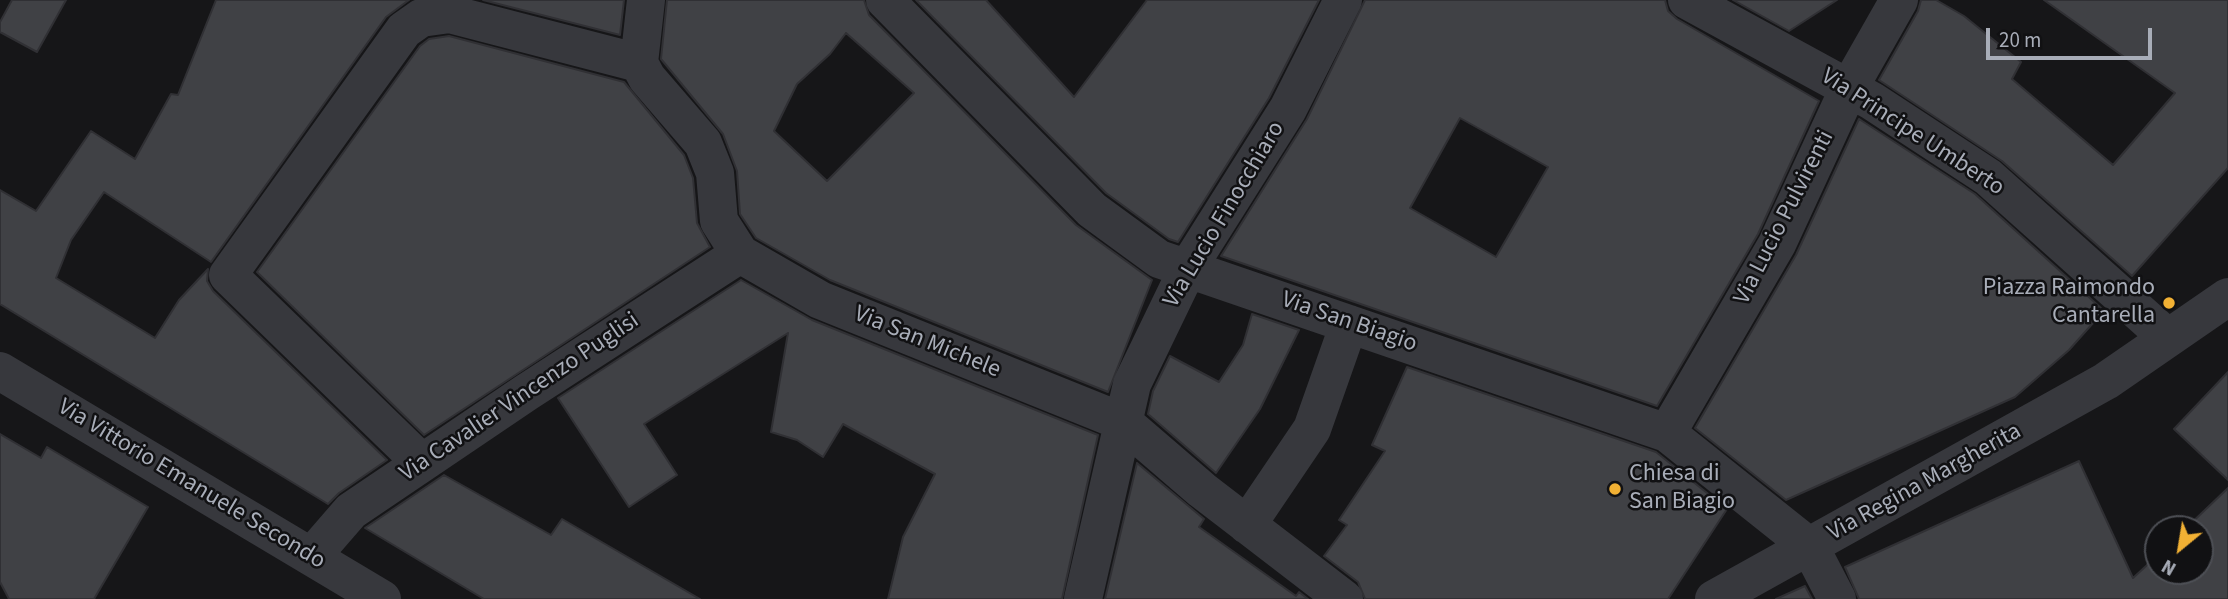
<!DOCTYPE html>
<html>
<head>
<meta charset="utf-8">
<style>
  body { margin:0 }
  #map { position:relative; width:2228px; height:599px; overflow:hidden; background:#161618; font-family:"Source Sans 3",sans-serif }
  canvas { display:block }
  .north { position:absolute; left:2144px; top:515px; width:70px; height:70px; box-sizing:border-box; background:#111113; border:2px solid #4d4f55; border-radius:50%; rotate:210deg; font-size:19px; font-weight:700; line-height:28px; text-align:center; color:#a8adb8 }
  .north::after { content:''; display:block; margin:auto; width:24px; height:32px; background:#f2b134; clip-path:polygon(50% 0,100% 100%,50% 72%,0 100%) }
  .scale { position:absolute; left:1986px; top:28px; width:166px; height:32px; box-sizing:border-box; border:4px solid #a8adb8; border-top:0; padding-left:9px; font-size:21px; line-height:24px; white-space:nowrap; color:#a8adb8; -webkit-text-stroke:5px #111113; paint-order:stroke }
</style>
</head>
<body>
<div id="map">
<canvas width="2228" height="599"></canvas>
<div class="north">N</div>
<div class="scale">20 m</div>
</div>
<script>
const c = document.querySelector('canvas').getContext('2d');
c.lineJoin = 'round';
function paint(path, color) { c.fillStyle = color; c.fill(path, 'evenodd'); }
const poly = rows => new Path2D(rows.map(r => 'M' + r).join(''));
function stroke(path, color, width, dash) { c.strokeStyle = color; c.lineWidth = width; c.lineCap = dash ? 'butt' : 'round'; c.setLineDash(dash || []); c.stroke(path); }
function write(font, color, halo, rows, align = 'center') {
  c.font = font + ' "Source Sans 3",sans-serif'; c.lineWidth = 5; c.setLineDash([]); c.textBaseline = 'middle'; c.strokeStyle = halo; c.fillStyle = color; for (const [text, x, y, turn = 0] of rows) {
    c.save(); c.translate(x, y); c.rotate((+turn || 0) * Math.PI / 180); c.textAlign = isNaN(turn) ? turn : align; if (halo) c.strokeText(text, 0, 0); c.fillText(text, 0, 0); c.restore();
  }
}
const building = poly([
  [12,0,66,0,37,52,0,32,0,22,12,0],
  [216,0,409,0,386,17,211,262,104,192,71,240,56,278,155,338,179,300,208,269,207,281,213,291,387,460,339,493,328,504,0,304,0,190,36,211,91,131,135,159,171,94,178,95,216,0],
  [483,0,624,0,620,35,483,0],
  [667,0,864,0,869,15,1076,225,1152,280,1108,392,830,280,756,238,740,214,737,171,723,134,661,59,667,0],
  [846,33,914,93,827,181,774,131,797,84,830,54,846,33],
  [916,0,986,0,1074,97,1147,0,1319,0,1269,98,1178,242,1169,239,1106,193,916,0],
  [1365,0,1665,0,1668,11,1677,19,1819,101,1758,234,1657,406,1221,256,1307,119,1365,0],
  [1460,118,1548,167,1496,257,1410,208,1460,118],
  [1733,0,1837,0,1789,31,1733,0],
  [1921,0,1936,0,1964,16,2021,62,2012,79,2113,165,2175,93,2044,0,2228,0,2228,168,2132,276,2002,161,1879,80,1918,11,1921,0],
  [449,36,624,82,684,155,693,178,697,223,710,247,424,435,257,272,420,46,429,39,449,36],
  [1859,119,1975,194,2102,309,2102,313,2069,350,2015,397,1786,500,1695,428,1796,255,1859,119],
  [741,280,812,320,1098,435,1062,599,888,599,903,537,935,474,843,424,823,457,797,440,771,432,788,333,644,424,677,475,629,507,558,398,741,280],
  [1252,314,1299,330,1260,409,1216,473,1148,414,1153,391,1170,356,1219,382,1243,345,1252,314],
  [1407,367,1656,452,1727,509,1668,599,1365,599,1358,582,1324,556,1347,525,1339,520,1385,451,1372,445,1407,367],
  [2228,372,2228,480,2174,429,2228,372],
  [0,434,41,458,47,447,148,507,94,599,9,599,0,582,0,434],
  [2079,461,2133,578,2158,555,2158,571,2200,571,2200,529,2185,529,2228,488,2228,599,1859,599,1845,567,2079,461],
  [1137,463,1204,519,1199,527,1296,596,1299,592,1308,599,1105,599,1137,463],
  [444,475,551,535,562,519,700,599,484,599,365,528,444,475],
  [1805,586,1812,599,1776,599,1805,586]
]);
paint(building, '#404145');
stroke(building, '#303034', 2);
stroke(poly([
  [646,0,639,63,647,78,703,143,715,173,719,221,740,254,820,300,1123,422,1202,490,1344,599],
  [885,0,1092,210,1159,259,1667,433,1810,547,1837,599],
  [1687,0,1872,101,1988,177,2168,338],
  [0,371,382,599],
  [1667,433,1777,244,1849,88,1899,0],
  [422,463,228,275,404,30,421,18,450,14,639,63],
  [1247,525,1312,429,1349,324],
  [312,556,351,511,527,392,740,254],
  [1083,599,1132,384,1189,266,1288,109,1343,0],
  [1714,599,2106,381,2228,297]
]), '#37383d', 38);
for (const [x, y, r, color] of [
  [2169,303,7,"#f2b134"],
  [1615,489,7,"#f2b134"]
]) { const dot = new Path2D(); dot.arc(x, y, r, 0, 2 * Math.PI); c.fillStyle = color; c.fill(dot); stroke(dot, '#111113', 2.5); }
write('24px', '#a8adb8', '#111113', [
  ["Via Principe Umberto",1912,133,33],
  ["Via Lucio Finocchiaro",1225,215,-59],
  ["Via Lucio Pulvirenti",1785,218,-63],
  ["Via San Biagio",1349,323,19],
  ["Via San Michele",927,343,22],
  ["Via Cavalier Vincenzo Puglisi",520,398,-34],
  ["Via Regina Margherita",1925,483,-29],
  ["Via Vittorio Emanuele Secondo",191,485,31]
]);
write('24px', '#a8adb8', '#111113', [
  ["Piazza Raimondo",2155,289],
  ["Cantarella",2155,317],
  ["Chiesa di",1629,475,"left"],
  ["San Biagio",1629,503,"left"]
], 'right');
</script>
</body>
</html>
